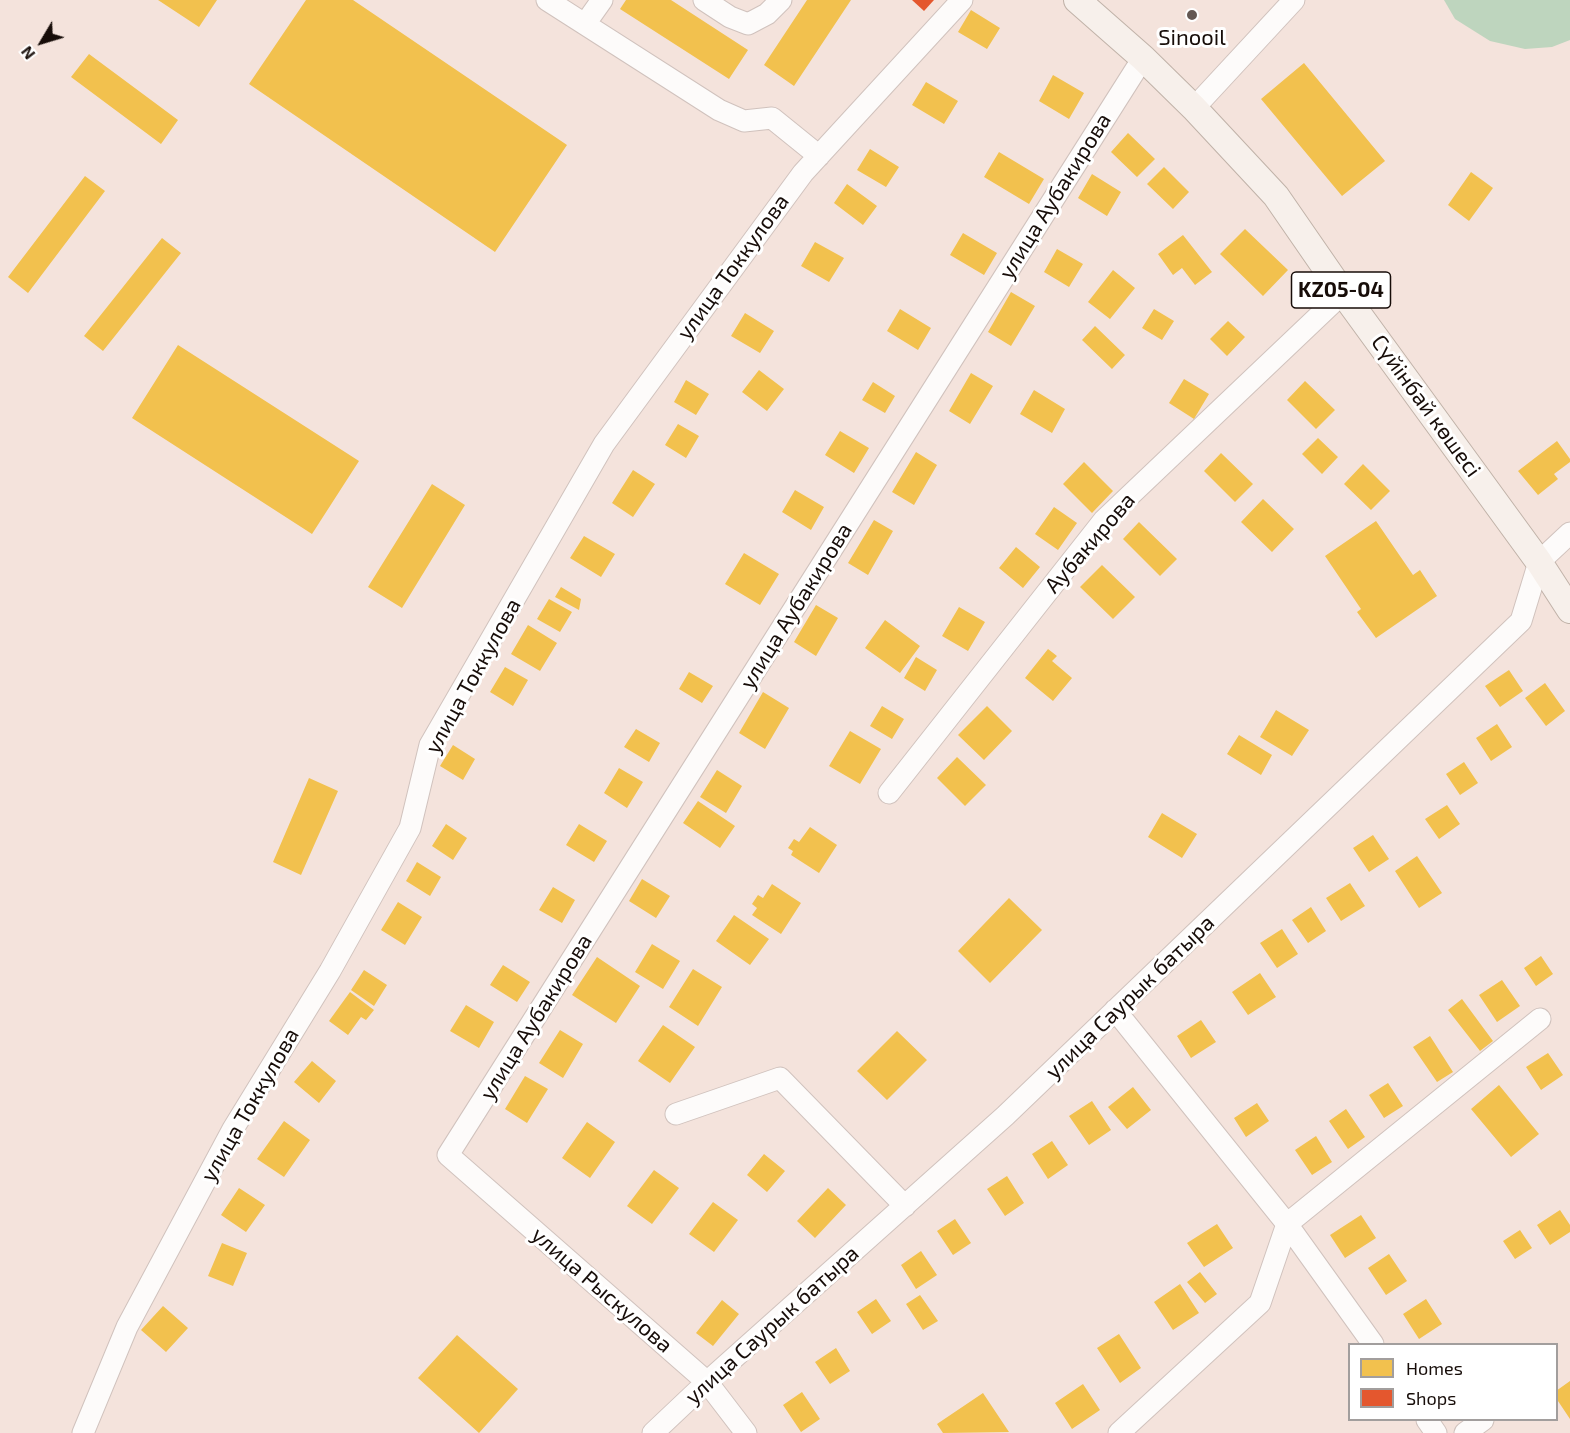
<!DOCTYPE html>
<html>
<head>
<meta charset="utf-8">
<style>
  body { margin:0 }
  #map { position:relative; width:1570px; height:1433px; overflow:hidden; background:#f4e3dc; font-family:"Exo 2",sans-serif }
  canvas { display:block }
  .legend { position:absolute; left:1348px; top:1343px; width:210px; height:78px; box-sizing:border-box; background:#fff; border:2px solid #a29e9d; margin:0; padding:8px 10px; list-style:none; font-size:18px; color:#170d09 }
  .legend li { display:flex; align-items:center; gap:12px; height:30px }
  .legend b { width:30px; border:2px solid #a29e9d }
  .north { position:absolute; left:12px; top:12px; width:60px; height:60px; -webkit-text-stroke:4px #fff; paint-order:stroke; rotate:232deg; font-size:16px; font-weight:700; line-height:24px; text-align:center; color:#170d09 }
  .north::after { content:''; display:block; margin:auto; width:21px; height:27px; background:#170d09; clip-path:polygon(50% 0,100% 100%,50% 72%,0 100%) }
</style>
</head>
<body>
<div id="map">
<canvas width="1570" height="1433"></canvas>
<ul class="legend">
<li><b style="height:16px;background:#f2c14e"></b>Homes</li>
<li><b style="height:16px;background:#e4572e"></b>Shops</li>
</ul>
<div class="north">N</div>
</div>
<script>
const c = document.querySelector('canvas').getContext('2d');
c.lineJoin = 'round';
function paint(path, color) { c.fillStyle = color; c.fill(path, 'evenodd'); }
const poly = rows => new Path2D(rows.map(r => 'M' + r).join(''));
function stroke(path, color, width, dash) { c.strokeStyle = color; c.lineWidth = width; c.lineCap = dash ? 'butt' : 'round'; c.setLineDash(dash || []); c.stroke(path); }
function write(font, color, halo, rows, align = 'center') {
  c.font = font + ' "Exo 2",sans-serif'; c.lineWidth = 6; c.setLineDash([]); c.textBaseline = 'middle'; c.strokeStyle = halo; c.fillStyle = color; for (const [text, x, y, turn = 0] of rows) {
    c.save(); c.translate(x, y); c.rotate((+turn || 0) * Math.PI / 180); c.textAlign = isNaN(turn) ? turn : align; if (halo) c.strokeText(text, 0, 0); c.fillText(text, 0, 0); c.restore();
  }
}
paint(poly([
  [1444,0,1570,0,1570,40,1552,47,1525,49,1490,41,1455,19]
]), '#bed5be');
paint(poly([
  [158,0,217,0,199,27],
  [306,0,353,0,567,145,495,252,249,84],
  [626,0,671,0,748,50,729,79,620,9],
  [807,0,851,0,794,86,764,65],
  [971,10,1000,28,987,49,958,32],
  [89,54,178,120,161,144,71,77],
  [1304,63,1385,161,1342,196,1261,99],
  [1053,75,1084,93,1069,119,1039,101],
  [926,82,958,101,944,124,912,105],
  [1128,133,1155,159,1137,177,1111,152],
  [870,149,899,167,886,187,857,170],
  [999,152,1044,179,1029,204,984,177],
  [1164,167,1189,192,1173,209,1147,184],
  [1471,172,1493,188,1469,221,1448,205],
  [1092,174,1121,192,1107,216,1078,198],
  [85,176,105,191,28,293,8,277],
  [847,184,877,206,863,225,834,203],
  [1245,229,1288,270,1263,296,1220,254],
  [963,233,997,253,984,275,950,255],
  [1183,235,1212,272,1195,285,1182,268,1173,275,1158,254],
  [162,238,181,253,103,351,84,336],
  [815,242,844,258,829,282,801,266],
  [1057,249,1083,264,1069,287,1044,272],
  [1113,270,1135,288,1110,319,1088,302],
  [1011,292,1035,306,1011,346,988,332],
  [900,309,931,328,918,350,887,331],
  [1154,309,1174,321,1162,340,1142,328],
  [745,313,774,331,760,353,731,336],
  [1228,321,1245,337,1227,356,1210,339],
  [1095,326,1125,355,1112,369,1082,340],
  [178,345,359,461,312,534,132,418],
  [759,370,784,389,767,411,742,392],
  [971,373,993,386,970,424,949,411],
  [1184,379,1209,394,1194,419,1169,403],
  [686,380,709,394,696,415,674,402],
  [1305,381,1335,410,1316,429,1287,400],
  [873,382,895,396,885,413,862,400],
  [1034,390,1065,409,1052,433,1020,414],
  [678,424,699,436,686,458,665,445],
  [840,431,869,448,854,473,825,455],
  [1318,438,1338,457,1322,474,1302,454],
  [1557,441,1570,459,1570,462,1554,474,1558,479,1538,495,1518,471],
  [916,452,937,465,914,505,892,492],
  [1221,453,1253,484,1235,502,1204,471],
  [1084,462,1113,491,1092,513,1063,484],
  [1363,464,1390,491,1371,510,1344,484],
  [633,470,655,484,633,517,612,503],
  [432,484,465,505,402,608,368,587],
  [795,490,824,507,811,530,782,512],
  [1263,499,1294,529,1272,552,1241,522],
  [1054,507,1077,523,1058,550,1035,534],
  [874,520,893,531,868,575,848,563],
  [1376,521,1413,575,1420,570,1437,596,1376,638,1357,612,1361,609,1325,556],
  [1139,522,1177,559,1160,576,1123,539],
  [584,536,615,554,601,577,570,558],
  [1016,547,1040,567,1023,588,999,568],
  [744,553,779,574,760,605,725,584],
  [1102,565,1135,597,1113,619,1080,587],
  [561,587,581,599,579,610,555,597],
  [549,599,572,612,560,632,537,619],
  [816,605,838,618,816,656,794,642],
  [959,607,985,622,968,651,942,636],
  [885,620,920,646,900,673,865,648],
  [528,625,557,643,540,671,511,654],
  [1048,649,1057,656,1052,661,1072,678,1053,701,1025,678],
  [916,657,937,670,925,691,904,678],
  [505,667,528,680,513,706,490,692],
  [1509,670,1523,691,1500,707,1485,686],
  [689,672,713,686,702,703,679,689],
  [1545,683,1565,711,1546,726,1525,698],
  [763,692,789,708,765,749,739,733],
  [882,706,904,719,892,739,870,726],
  [987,706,1012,731,984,760,958,735],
  [1276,710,1309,730,1292,756,1260,737],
  [1497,724,1512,747,1491,761,1476,738],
  [636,729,660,743,649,762,624,747],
  [850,731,881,749,860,784,829,766],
  [1239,735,1272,755,1261,775,1227,754],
  [453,745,475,759,463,780,440,766],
  [957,757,986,785,965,806,937,778],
  [1464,762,1478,783,1460,795,1446,774],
  [619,768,643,782,627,808,604,793],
  [717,770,742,786,726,813,700,797],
  [309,778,338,791,301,875,273,862],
  [698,801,735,826,720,848,683,823],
  [1447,805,1460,824,1439,839,1425,819],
  [1162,813,1197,834,1182,858,1148,837],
  [446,824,467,838,453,860,432,846],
  [579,824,607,841,594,862,566,845],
  [810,827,837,845,819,873,791,855,793,851,788,848,794,839,799,842],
  [1373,835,1389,859,1369,872,1353,848],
  [1417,856,1442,893,1419,908,1395,871],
  [417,862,441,877,430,896,406,881],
  [642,879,670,896,656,918,629,901],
  [1350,883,1365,906,1341,921,1326,898],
  [772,884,801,903,781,934,752,915,757,908,752,904,758,895,763,898],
  [553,887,575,900,562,923,539,910],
  [1009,898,1042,930,990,983,958,951],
  [398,902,422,917,405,945,381,930],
  [1311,907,1326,931,1308,943,1292,920],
  [734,915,769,939,750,965,716,941],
  [1282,929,1298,954,1277,968,1260,943],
  [652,944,680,961,663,989,635,972],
  [1541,956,1553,974,1536,986,1524,968],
  [597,957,640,986,616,1023,572,995],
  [503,965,530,982,517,1002,490,985],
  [693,969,722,987,698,1026,669,1007],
  [364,970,387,985,374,1006,351,990],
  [1260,973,1276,997,1248,1015,1232,992],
  [1502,980,1520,1006,1497,1022,1479,995],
  [350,992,374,1010,366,1020,361,1017,348,1035,329,1021],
  [1462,999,1493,1041,1480,1051,1448,1010],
  [466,1005,494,1022,479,1048,450,1031],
  [1201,1020,1216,1042,1191,1058,1177,1036],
  [663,1025,695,1047,670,1083,638,1061],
  [560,1030,583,1044,563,1078,539,1063],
  [897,1031,927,1060,887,1100,857,1071],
  [1430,1036,1453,1072,1437,1082,1413,1047],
  [1548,1053,1563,1075,1541,1090,1526,1067],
  [312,1061,336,1081,319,1103,294,1082],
  [525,1076,548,1089,527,1123,505,1109],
  [1388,1083,1403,1106,1384,1118,1369,1095],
  [1499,1085,1539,1134,1511,1157,1471,1109],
  [1133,1087,1151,1110,1127,1129,1108,1107],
  [1092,1101,1111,1130,1089,1145,1069,1116],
  [1257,1103,1269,1121,1246,1137,1234,1118],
  [1346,1109,1365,1137,1348,1149,1329,1121],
  [284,1121,310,1140,284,1177,257,1159],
  [587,1122,615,1142,590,1178,562,1158],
  [1316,1136,1332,1162,1312,1175,1295,1150],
  [1052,1141,1068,1165,1048,1179,1032,1154],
  [764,1154,785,1171,767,1192,747,1175],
  [654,1170,679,1188,652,1224,627,1206],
  [1007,1176,1024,1203,1005,1216,987,1189],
  [239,1188,265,1205,246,1232,221,1215],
  [828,1188,846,1205,815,1238,797,1221],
  [713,1202,738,1220,714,1252,689,1234],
  [1560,1210,1570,1225,1570,1232,1550,1245,1537,1225],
  [1361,1215,1376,1238,1345,1258,1330,1235],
  [955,1219,971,1243,953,1255,937,1231],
  [1217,1224,1233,1248,1204,1267,1187,1243],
  [1520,1230,1532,1248,1515,1259,1503,1241],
  [222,1243,247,1253,233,1286,208,1276],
  [921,1251,937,1275,916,1289,901,1265],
  [1389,1254,1407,1281,1386,1295,1368,1268],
  [1200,1272,1217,1294,1205,1303,1187,1282],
  [1180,1284,1199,1313,1173,1330,1154,1302],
  [920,1295,938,1321,923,1330,906,1304],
  [876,1299,891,1321,872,1334,857,1312],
  [1426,1299,1442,1324,1419,1339,1403,1314],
  [722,1300,739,1314,713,1346,696,1333],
  [163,1306,188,1328,166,1352,141,1330],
  [1119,1334,1141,1368,1120,1383,1097,1348],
  [457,1335,518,1389,479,1433,418,1378],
  [836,1348,850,1371,830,1384,815,1362],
  [1570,1381,1570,1419,1556,1398,1556,1391],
  [1083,1384,1100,1410,1072,1429,1055,1403],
  [802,1392,820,1419,801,1432,783,1405],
  [983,1393,1009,1432,943,1433,937,1424]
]), '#f2c14e');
paint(poly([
  [912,0,934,0,924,11]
]), '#e4572e');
const minor = poly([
  [547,0,719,110,744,121,772,118,819,156],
  [704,0,730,17,748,24,767,14,781,0],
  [585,24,602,0],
  [1194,108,1294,0],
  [889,793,1104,520,1343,293],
  [1115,1010,1287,1224,1260,1303,1119,1433],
  [676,1114,780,1078,905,1206],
  [1373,1344,1287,1224,1540,1019],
  [1427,1420,1436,1433],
  [83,1433,127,1327,233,1129,330,971,410,828,430,745,604,444,803,173,962,0],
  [653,1433,707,1382,1005,1116,1521,621,1539,562,1570,533],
  [746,1433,707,1382,448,1155,1143,58],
  [1465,1433,1483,1420]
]);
const major = poly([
  [1077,0,1143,58,1194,108,1276,196,1343,293,1539,562,1570,610]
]);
stroke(minor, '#d0c2bd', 23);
stroke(major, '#c0b2a8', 28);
stroke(minor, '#fdfbfa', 21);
stroke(major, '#f7f0eb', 26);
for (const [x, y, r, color] of [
  [1192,15,6,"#645853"]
]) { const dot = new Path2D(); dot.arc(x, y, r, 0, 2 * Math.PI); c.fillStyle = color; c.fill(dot); stroke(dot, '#fff', 2); }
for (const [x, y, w] of [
  [1341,290,99]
]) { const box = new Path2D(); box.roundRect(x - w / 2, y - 18, w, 36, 4.5); c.fillStyle = '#fff'; c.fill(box); stroke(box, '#170d09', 1.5); }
write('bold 21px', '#170d09', null, [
  ["KZ05-04",1341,290]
]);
write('22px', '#170d09', '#fff', [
  ["Sinooil",1192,38]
]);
write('22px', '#170d09', '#fff', [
  ["улица Аубакирова",1055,196,-58],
  ["улица Токкулова",733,267,-54],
  ["Сүйінбай көшесі",1426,406,54],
  ["Аубакирова",1090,543,-49],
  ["улица Аубакирова",796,606,-58],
  ["улица Токкулова",473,676,-61],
  ["улица Саурык батыра",1130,997,-44],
  ["улица Аубакирова",536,1017,-58],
  ["улица Токкулова",250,1105,-60],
  ["улица Рыскулова",602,1290,41],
  ["улица Саурык батыра",772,1325,-42]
]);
</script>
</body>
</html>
